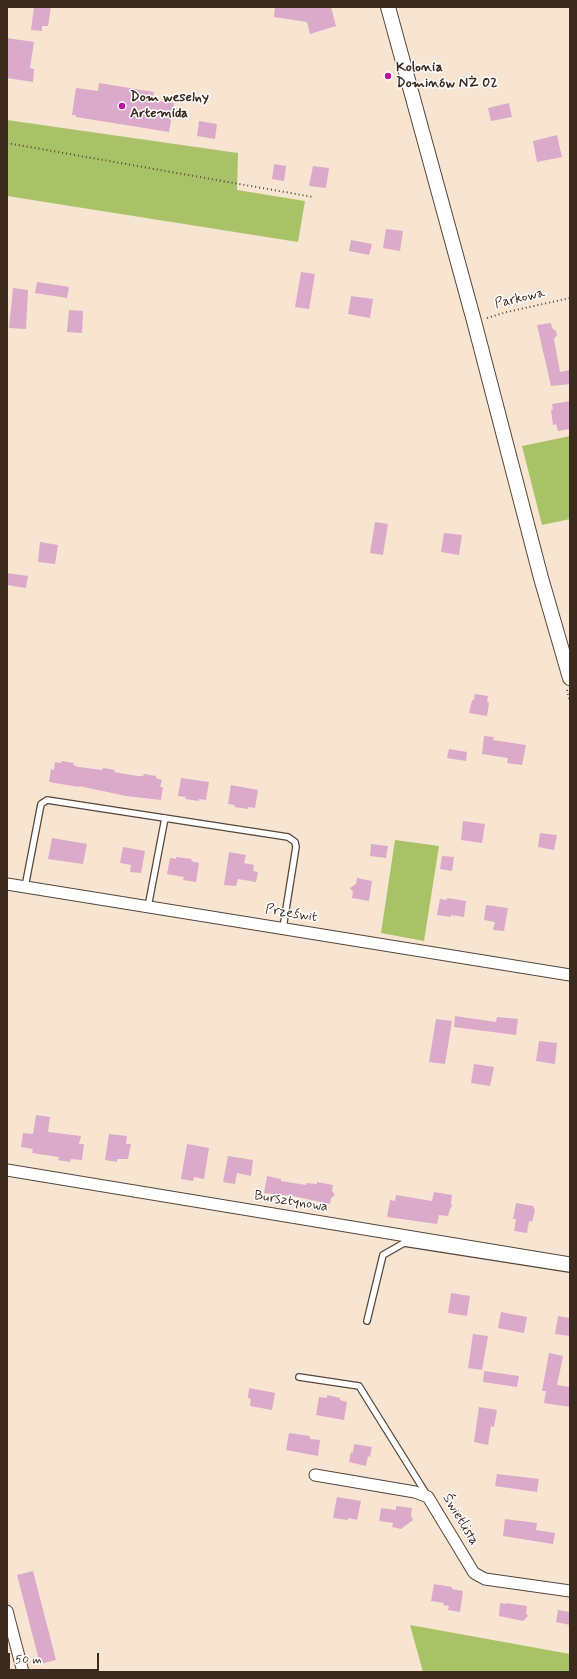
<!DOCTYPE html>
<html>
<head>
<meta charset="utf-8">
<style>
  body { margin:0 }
  #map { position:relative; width:577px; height:1679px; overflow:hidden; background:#f7e5d1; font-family:Mynerve,sans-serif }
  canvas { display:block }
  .frame { position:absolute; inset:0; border:8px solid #3b2a1e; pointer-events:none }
  .scale { position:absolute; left:8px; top:1653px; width:91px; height:18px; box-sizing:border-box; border:2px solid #3b2a1e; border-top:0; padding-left:5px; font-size:12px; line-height:14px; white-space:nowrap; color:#3b2a1e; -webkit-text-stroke:3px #fff; paint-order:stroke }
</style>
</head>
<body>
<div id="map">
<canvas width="577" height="1679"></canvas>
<div class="frame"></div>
<div class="scale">50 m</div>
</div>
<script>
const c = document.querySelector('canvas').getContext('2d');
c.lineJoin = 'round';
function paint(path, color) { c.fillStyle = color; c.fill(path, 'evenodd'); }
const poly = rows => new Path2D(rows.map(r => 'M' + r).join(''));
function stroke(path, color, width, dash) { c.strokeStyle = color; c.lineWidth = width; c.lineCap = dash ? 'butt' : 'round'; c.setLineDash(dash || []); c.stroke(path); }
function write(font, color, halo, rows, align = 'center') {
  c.font = font + ' Mynerve,sans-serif'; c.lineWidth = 3; c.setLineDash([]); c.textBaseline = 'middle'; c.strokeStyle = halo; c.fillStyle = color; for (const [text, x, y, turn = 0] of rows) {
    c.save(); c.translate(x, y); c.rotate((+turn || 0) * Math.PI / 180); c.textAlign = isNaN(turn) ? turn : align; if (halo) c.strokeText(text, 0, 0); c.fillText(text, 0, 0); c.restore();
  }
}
paint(poly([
  [7,120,238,153,237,190,305,201,298,242,7,196],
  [570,436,570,519,542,525,522,446],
  [395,840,439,846,424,941,381,933],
  [410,1625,570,1654,570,1672,423,1672]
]), '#a8c267');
paint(poly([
  [34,7,51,7,48,26,42,26,42,31,31,30],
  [275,7,331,7,336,26,310,34,307,22,274,17],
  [7,38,34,42,30,68,34,69,33,82,7,78],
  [99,83,154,92,152,100,174,103,169,132,76,117,76,115,72,115,76,88,98,91],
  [509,103,512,117,491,121,488,108],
  [199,121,217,124,215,139,197,136],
  [557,135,562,157,537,162,533,141],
  [274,164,286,166,284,181,272,179],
  [313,166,329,168,326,188,309,186],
  [386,229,403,231,400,251,383,248],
  [351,240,372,244,369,255,349,251],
  [301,272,315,274,309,309,295,307],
  [37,282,69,287,67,298,35,293],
  [13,288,28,290,26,329,9,328],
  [351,296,373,299,370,318,348,314],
  [69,310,83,311,82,333,67,332],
  [551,323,552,328,556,331,557,335,554,339,560,372,570,370,570,384,551,386,537,325],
  [570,401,570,429,558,431,556,424,553,425,551,410,553,409,552,404],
  [375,522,388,524,383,555,370,553],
  [444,533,462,535,459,555,441,552],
  [40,542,58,545,55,564,38,562],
  [7,573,28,576,26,588,7,585],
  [475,694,488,696,487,702,489,703,487,716,469,713,472,700,474,700],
  [484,736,494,737,493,740,526,745,522,765,507,763,508,758,482,754],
  [449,749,467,752,466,761,447,758],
  [62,761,74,763,73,765,79,767,102,770,103,768,115,770,114,772,137,776,143,776,144,774,156,776,156,778,162,780,160,787,163,787,161,800,126,796,79,786,79,787,49,782,51,769,54,770,55,762,61,763],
  [181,778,209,782,206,800,199,799,199,801,185,799,186,797,178,796],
  [231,785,258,790,255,808,248,807,248,809,234,807,235,805,228,804],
  [463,821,485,824,482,843,461,840],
  [540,833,557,835,554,850,538,847],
  [52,838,87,844,83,864,48,859],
  [371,844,388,846,386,858,370,856],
  [123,847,145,851,141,873,130,872,131,865,120,863],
  [229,852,246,855,244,863,254,865,253,871,258,872,256,882,238,879,236,886,224,885],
  [442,856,454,857,452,871,440,869],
  [176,857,192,859,191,861,199,863,196,882,183,880,184,877,167,874,170,858,176,859],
  [357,878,372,881,369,901,352,898,353,892,350,888,356,884],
  [447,898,466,901,464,917,451,915,451,917,437,915,440,899,447,900],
  [486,905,508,908,504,931,493,930,495,922,484,920],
  [455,1016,496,1022,497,1017,518,1019,516,1035,454,1027],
  [436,1019,452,1021,445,1064,429,1062],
  [539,1041,557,1043,555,1064,536,1061],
  [474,1064,494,1067,490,1086,471,1083],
  [36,1115,50,1117,48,1132,81,1136,79,1144,84,1144,82,1160,71,1159,70,1162,58,1160,59,1157,32,1153,33,1149,21,1147,23,1133,33,1134],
  [109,1134,127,1136,126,1144,131,1144,128,1159,117,1159,117,1162,105,1160],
  [187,1144,209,1148,204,1179,194,1177,193,1181,181,1179],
  [228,1156,253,1160,251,1176,237,1173,235,1184,223,1182],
  [267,1176,281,1179,281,1181,306,1185,306,1183,317,1184,317,1182,333,1185,332,1191,335,1195,331,1198,330,1204,293,1196,264,1193],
  [434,1192,452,1195,451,1203,452,1206,450,1209,448,1216,439,1215,437,1224,387,1217,390,1200,395,1201,396,1195,432,1201],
  [516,1203,533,1206,535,1210,532,1222,529,1221,527,1233,514,1231,516,1219,513,1219],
  [451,1293,470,1296,467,1316,448,1313],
  [501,1312,527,1317,524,1333,498,1328],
  [558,1316,570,1318,570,1336,555,1334],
  [473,1334,488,1336,482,1370,468,1368],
  [549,1353,563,1356,557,1385,570,1387,570,1407,544,1403,546,1391,542,1391],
  [484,1371,519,1376,517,1387,483,1382],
  [249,1388,275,1393,272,1410,250,1406,251,1399,248,1398],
  [327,1395,340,1398,340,1400,347,1402,344,1420,316,1415,319,1397,327,1398],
  [479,1407,497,1410,494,1427,491,1426,488,1445,474,1442],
  [289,1433,310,1436,310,1439,320,1440,318,1456,286,1450],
  [354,1444,372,1447,370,1457,368,1456,366,1466,349,1462,351,1452,353,1453],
  [497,1474,539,1479,537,1492,495,1486],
  [337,1497,361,1501,357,1520,348,1518,348,1520,333,1518],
  [396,1506,412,1508,411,1516,413,1520,401,1529,392,1527,393,1523,379,1521,381,1508,396,1510],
  [505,1519,537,1523,536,1530,555,1533,553,1544,503,1536],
  [33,1571,56,1660,40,1664,17,1575],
  [434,1584,452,1587,452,1589,463,1591,460,1612,448,1610,449,1606,443,1605,444,1603,431,1601],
  [500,1603,506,1604,507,1603,527,1606,526,1613,528,1616,523,1621,499,1616],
  [558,1610,570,1612,570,1625,556,1622]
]), '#dba9c9');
const service = poly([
  [25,887,41,804,47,800,288,837,295,842,296,847,283,928],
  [148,907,165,818],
  [367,1321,383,1255,404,1243,570,1269],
  [299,1377,359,1386,427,1495]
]);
const minor = poly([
  [7,884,570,975],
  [7,1170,570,1263],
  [315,1475,415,1492,428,1497,474,1573,485,1579,570,1591],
  [7,1611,23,1672]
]);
const tertiary = poly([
  [388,7,474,321,541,578,570,678]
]);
stroke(service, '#574639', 8);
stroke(minor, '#574639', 13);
stroke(tertiary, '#574639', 16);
stroke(poly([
  [7,143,313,197],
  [487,318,507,312,570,298],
  [567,690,570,702]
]), '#574639', 2, [1, 3]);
stroke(service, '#fff', 5.5);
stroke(minor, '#fff', 11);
stroke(tertiary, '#fff', 14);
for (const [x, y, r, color] of [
  [388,76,4,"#b5179e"],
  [122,106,4,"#b5179e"]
]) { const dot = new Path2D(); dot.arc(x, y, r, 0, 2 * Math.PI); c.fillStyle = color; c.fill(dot); stroke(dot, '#fff', 1.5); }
write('bold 14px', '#3b2a1e', '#fff', [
  ["Kolonia",396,68],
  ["Dominów NŻ 02",396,84],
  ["Dom weselny",130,98],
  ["Artemida",130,114]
], 'left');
write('14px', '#3b2a1e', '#fff', [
  ["Parkowa",520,299,-13],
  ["Prześwit",291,914,9],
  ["Bursztynowa",291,1202,9],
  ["Świetlista",460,1520,59]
]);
</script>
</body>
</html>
